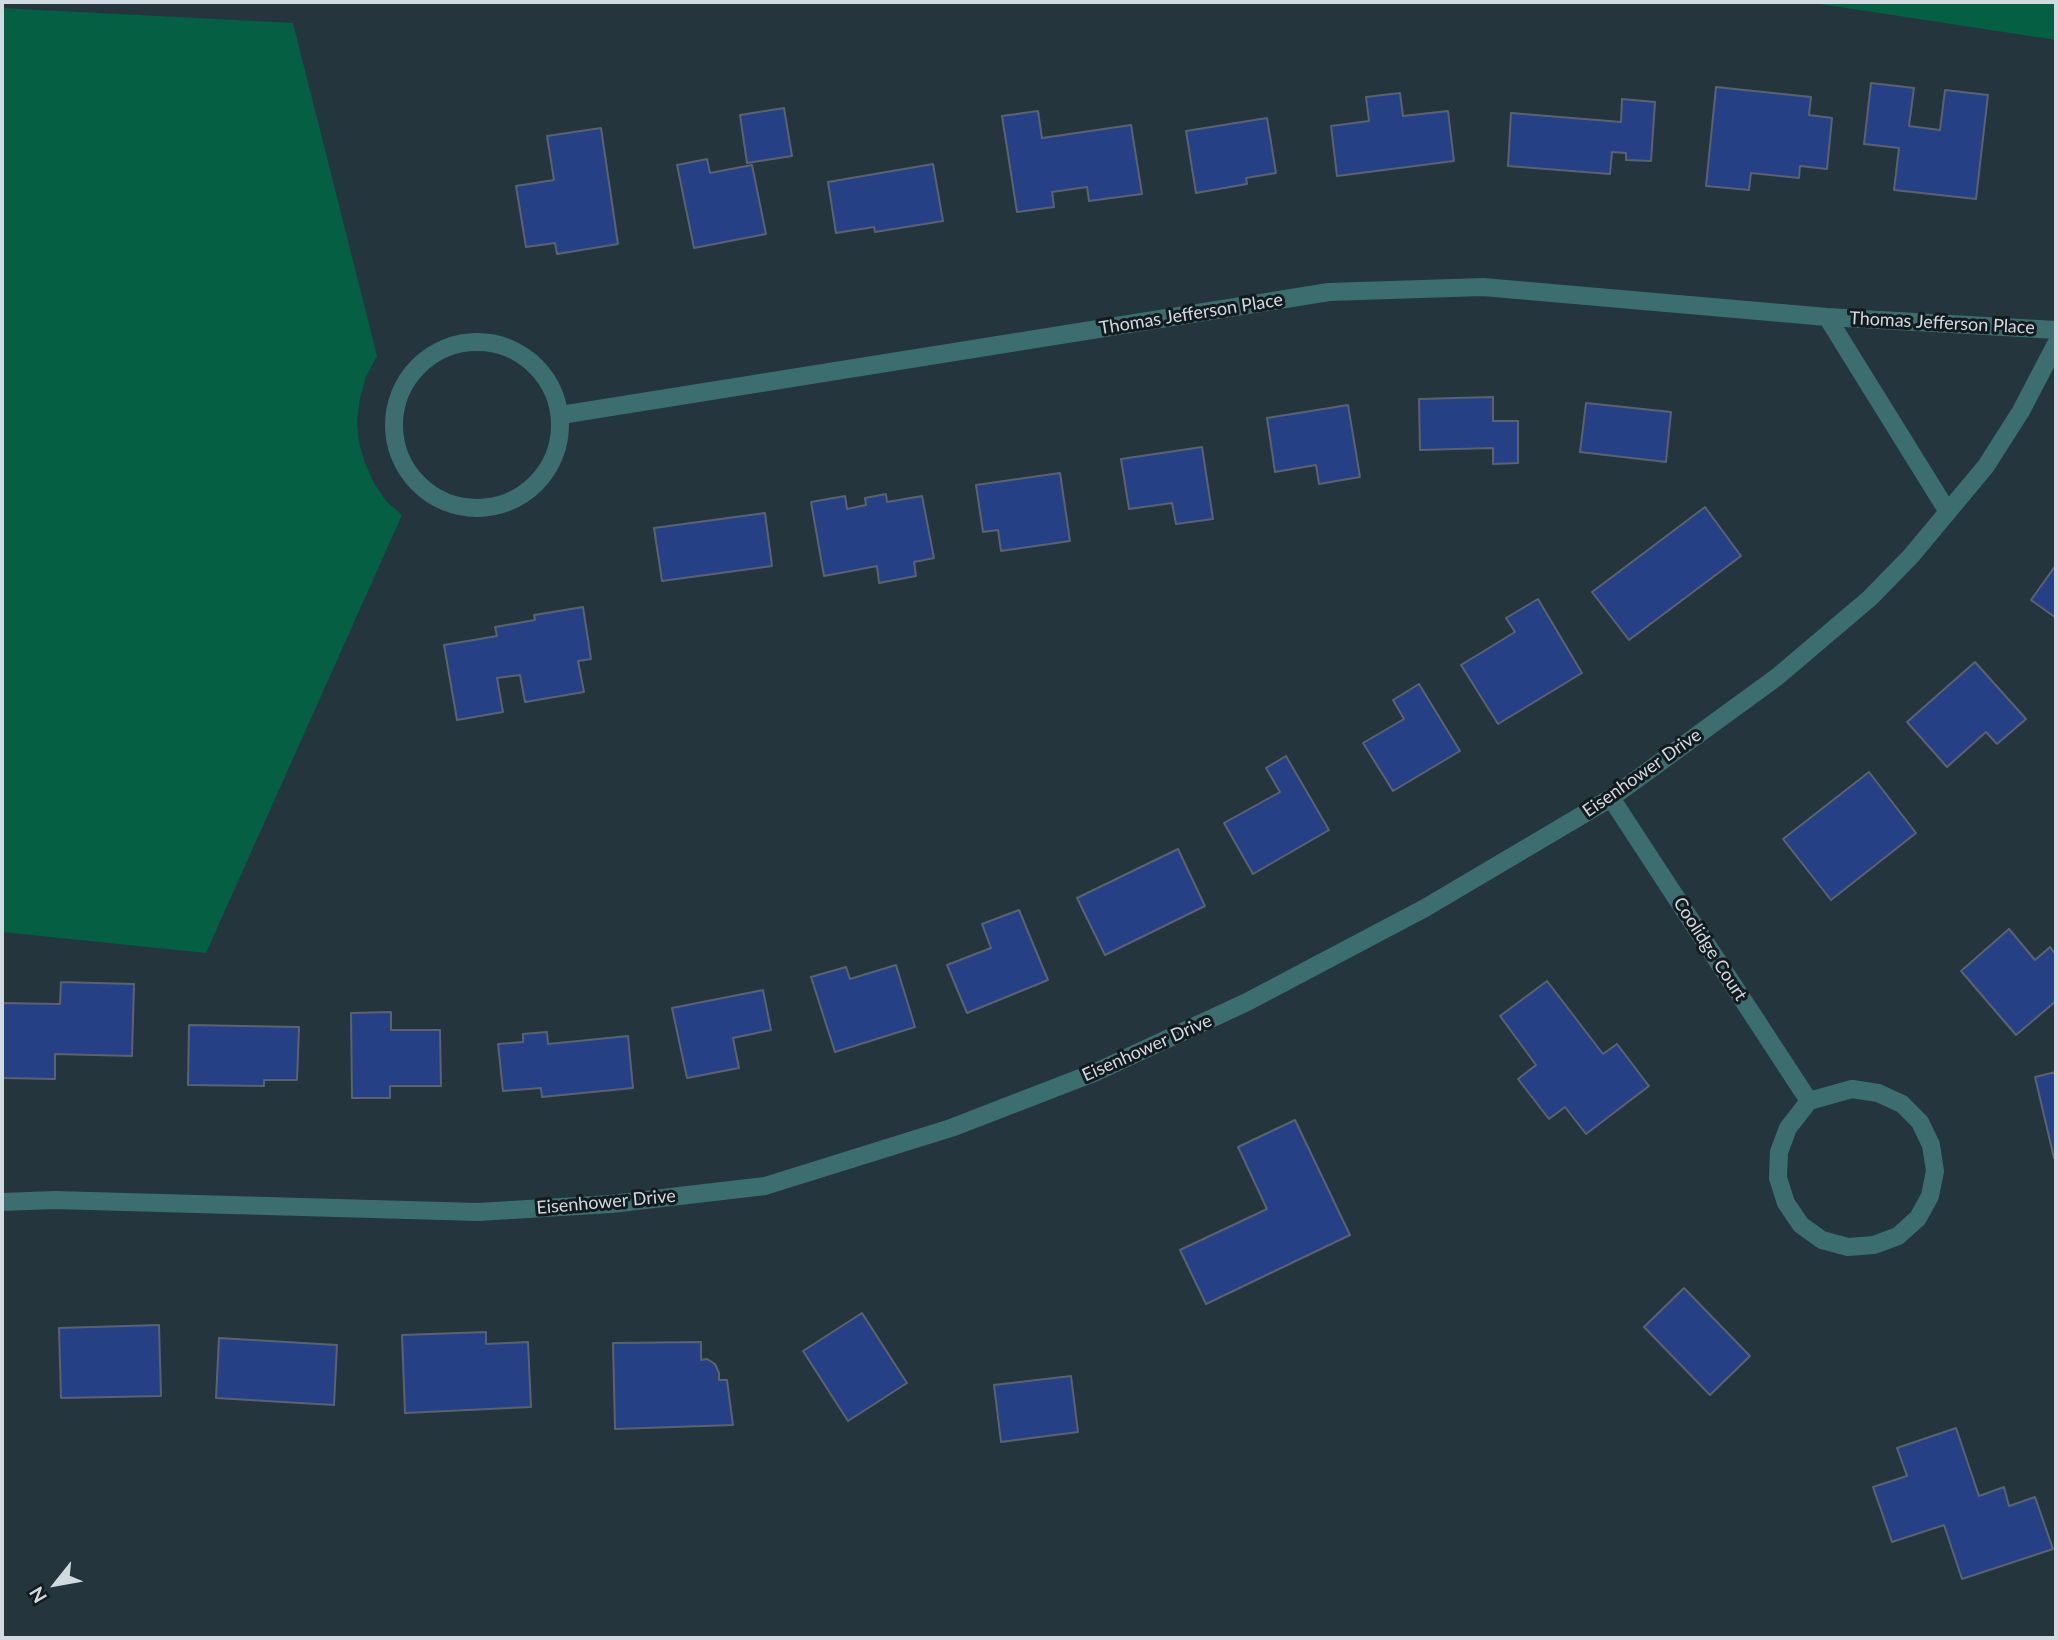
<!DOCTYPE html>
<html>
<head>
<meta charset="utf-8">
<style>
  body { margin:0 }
  #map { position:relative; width:2058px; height:1640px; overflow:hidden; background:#24353e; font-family:Lato,sans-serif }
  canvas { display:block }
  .frame { position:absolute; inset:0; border:4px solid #d0dae0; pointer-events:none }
  .north { position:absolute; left:21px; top:1549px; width:70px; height:70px; -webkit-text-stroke:5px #141b1f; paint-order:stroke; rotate:239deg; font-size:19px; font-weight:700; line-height:28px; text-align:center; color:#d0dae0 }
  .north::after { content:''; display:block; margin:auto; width:24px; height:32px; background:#d0dae0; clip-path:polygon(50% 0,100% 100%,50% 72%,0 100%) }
</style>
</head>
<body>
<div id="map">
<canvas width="2058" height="1640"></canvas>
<div class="frame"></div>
<div class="north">N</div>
</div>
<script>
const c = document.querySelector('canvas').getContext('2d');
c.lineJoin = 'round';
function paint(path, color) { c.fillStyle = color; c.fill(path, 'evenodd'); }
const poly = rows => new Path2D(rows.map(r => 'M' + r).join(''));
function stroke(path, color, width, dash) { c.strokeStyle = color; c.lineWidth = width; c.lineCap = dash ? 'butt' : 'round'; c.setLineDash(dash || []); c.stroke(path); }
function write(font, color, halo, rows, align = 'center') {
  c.font = font + ' Lato,sans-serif'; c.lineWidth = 6; c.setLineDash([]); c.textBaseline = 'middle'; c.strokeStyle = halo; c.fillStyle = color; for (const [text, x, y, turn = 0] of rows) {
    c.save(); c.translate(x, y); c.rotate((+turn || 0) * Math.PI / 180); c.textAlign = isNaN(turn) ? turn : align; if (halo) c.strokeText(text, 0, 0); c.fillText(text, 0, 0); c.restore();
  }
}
paint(poly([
  [1805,2,2056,2,2056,40,1840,7],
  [2,8,293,23,377,356,366,377,360,398,357,421,359,443,365,463,374,483,386,501,402,515,206,953,2,932]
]), '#045f43');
const building = poly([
  [1871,83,1914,88,1909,126,1940,130,1945,90,1988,95,1976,199,1894,190,1899,148,1864,144,1871,83],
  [1716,87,1811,97,1809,115,1832,118,1827,169,1800,166,1799,178,1751,173,1749,190,1706,186,1716,87],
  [1400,93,1403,116,1448,111,1454,161,1337,176,1331,126,1369,121,1366,97,1400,93],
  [1622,99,1655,102,1651,161,1626,160,1626,153,1612,152,1610,174,1508,166,1511,113,1621,122,1622,99],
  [784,108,792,156,747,163,740,115,784,108],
  [1038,111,1042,138,1131,125,1142,194,1089,201,1087,187,1052,192,1054,207,1017,212,1002,116,1038,111],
  [1267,118,1276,173,1246,178,1247,184,1196,193,1186,131,1267,118],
  [601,128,618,244,557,254,555,243,526,247,516,186,554,180,547,136,601,128],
  [707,159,710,173,752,165,766,234,694,248,677,165,707,159],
  [933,164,943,221,875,232,874,227,836,233,828,182,933,164],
  [1493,397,1493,421,1518,421,1518,463,1493,464,1493,448,1420,450,1419,399,1493,397],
  [1586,403,1671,412,1666,462,1580,452,1586,403],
  [1348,405,1360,477,1319,484,1316,465,1275,472,1267,418,1348,405],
  [1202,447,1213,519,1176,524,1172,503,1129,509,1121,459,1202,447],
  [1060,473,1070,541,1001,551,998,530,983,532,976,485,1060,473],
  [886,494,887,502,922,496,934,558,914,562,916,576,879,583,877,566,824,576,811,502,845,496,847,509,866,505,865,498,886,494],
  [1705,507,1741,556,1629,640,1592,592,1705,507],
  [765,513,772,566,662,581,654,528,765,513],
  [2056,565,2056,618,2031,600,2056,565],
  [1538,599,1582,673,1498,724,1461,665,1515,632,1506,618,1538,599],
  [583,607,591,659,578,661,584,692,525,702,520,675,497,678,503,712,457,720,444,645,497,636,495,627,535,620,534,615,583,607],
  [1975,662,2026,719,1997,744,1986,732,1947,767,1907,722,1975,662],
  [1419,684,1460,751,1393,791,1363,743,1404,719,1393,700,1419,684],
  [1286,756,1329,830,1253,874,1224,823,1280,792,1266,768,1286,756],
  [1869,772,1916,833,1831,900,1783,839,1869,772],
  [1178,849,1205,906,1105,955,1077,898,1178,849],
  [1019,910,1048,980,967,1013,947,965,991,948,982,924,1019,910],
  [2009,929,2035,960,2050,947,2056,955,2056,1001,2016,1035,1961,971,2009,929],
  [896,965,915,1027,835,1052,811,977,846,967,850,979,896,965],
  [1547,981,1603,1054,1617,1044,1649,1086,1586,1134,1565,1107,1549,1119,1518,1079,1536,1065,1500,1016,1547,981],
  [61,982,134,984,132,1056,55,1054,55,1079,2,1078,2,1003,60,1004,61,982],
  [763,990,771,1030,733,1038,739,1068,687,1078,672,1008,763,990],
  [391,1012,391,1030,440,1030,441,1086,390,1086,390,1098,352,1098,351,1013,391,1012],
  [189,1025,299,1027,297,1080,264,1080,264,1086,188,1085,189,1025],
  [547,1032,548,1044,628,1036,633,1088,542,1097,541,1088,503,1091,498,1044,523,1042,523,1034,547,1032],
  [2056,1072,2056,1157,2054,1158,2035,1077,2056,1072],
  [1295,1120,1350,1235,1206,1304,1180,1250,1267,1209,1238,1147,1295,1120],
  [1684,1288,1750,1356,1710,1395,1644,1327,1684,1288],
  [862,1313,907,1383,848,1421,803,1351,862,1313],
  [159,1325,161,1396,61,1398,59,1328,159,1325],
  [486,1332,486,1344,528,1342,531,1407,405,1413,402,1335,486,1332],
  [219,1338,337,1345,334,1405,216,1398,219,1338],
  [701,1342,701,1360,707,1359,715,1364,719,1373,719,1380,727,1380,733,1425,615,1429,613,1343,701,1342],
  [1071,1376,1078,1432,1001,1442,994,1385,1071,1376],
  [1956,1428,1979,1496,2004,1487,2009,1506,2035,1497,2053,1549,1962,1579,1944,1525,1892,1542,1873,1487,1907,1476,1897,1448,1956,1428]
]);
paint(building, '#264086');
stroke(building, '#5a6272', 2);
stroke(poly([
  [1827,317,1948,512],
  '394 425a83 83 0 1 1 166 0a83 83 0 1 1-166 0Z',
  [561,415,1329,292,1483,287,1827,317,2056,330],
  [1611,798,1809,1101],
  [1852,1089,1878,1093,1902,1104,1920,1122,1931,1145,1935,1171,1930,1196,1918,1218,1898,1236,1874,1245,1848,1247,1822,1240,1801,1225,1786,1203,1778,1178,1779,1152,1788,1128,1809,1101,1852,1089],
  [2,1202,55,1200,478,1212,611,1204,765,1186,951,1128,1096,1072,1247,1002,1425,908,1611,798,1777,677,1870,598,1911,556,1986,466,2021,411,2056,344]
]), '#3c6e70', 18);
write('18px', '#d0dae0', '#141b1f', [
  ["Thomas Jefferson Place",1191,314,-9],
  ["Thomas Jefferson Place",1942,323,3],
  ["Eisenhower Drive",1642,773,-35],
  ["Coolidge Court",1710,949,57],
  ["Eisenhower Drive",1147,1048,-24],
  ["Eisenhower Drive",606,1202,-5]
]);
</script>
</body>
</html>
